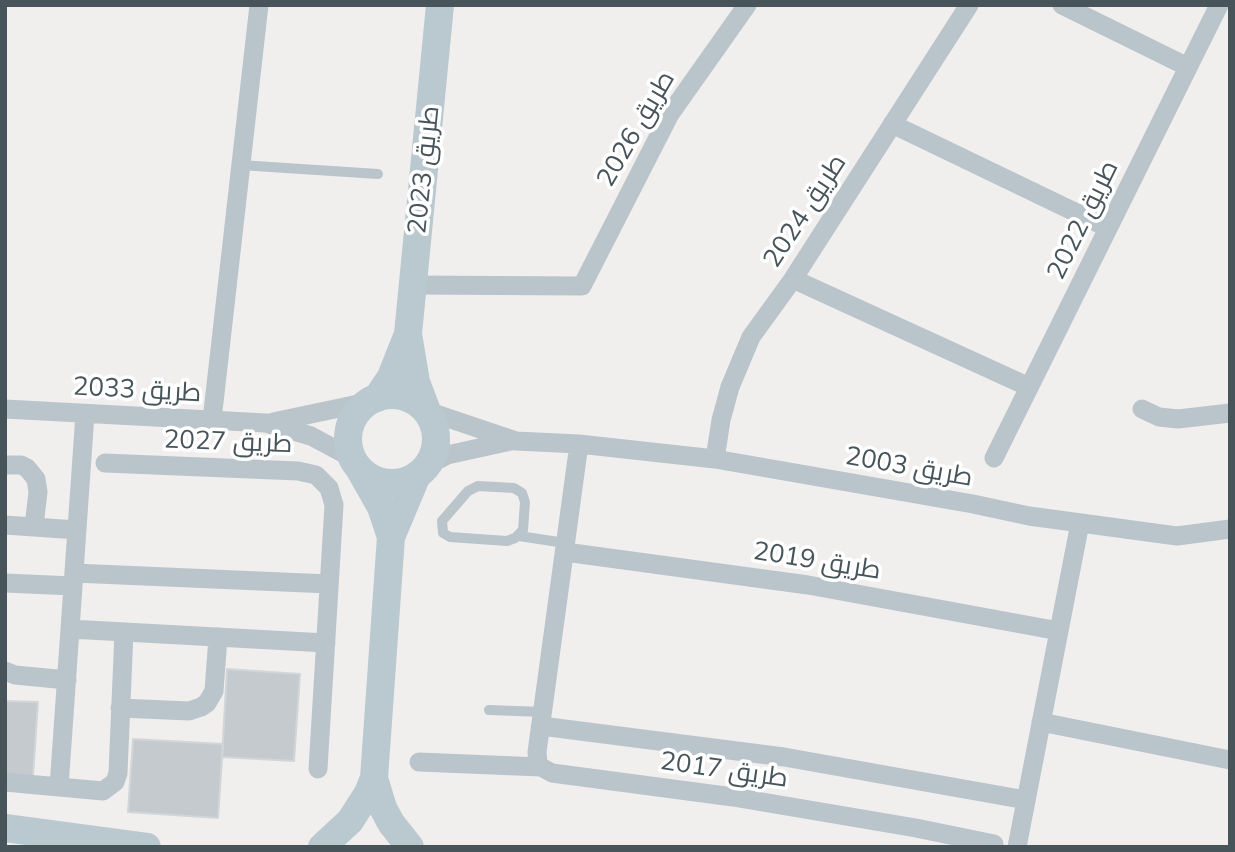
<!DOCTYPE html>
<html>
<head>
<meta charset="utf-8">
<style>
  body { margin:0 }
  #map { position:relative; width:1235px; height:852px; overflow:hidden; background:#f1eeee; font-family:Mulish,sans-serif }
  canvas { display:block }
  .frame { position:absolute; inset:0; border:7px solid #47555b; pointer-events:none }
</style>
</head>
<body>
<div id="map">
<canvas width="1235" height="852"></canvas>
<div class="frame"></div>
</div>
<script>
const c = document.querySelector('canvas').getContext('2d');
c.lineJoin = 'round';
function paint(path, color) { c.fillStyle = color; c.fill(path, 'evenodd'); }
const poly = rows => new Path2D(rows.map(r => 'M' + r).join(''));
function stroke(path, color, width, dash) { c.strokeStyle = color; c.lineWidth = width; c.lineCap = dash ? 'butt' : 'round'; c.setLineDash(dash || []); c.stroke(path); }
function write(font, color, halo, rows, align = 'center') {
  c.font = font + ' Mulish,Cairo,sans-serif'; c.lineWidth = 7; c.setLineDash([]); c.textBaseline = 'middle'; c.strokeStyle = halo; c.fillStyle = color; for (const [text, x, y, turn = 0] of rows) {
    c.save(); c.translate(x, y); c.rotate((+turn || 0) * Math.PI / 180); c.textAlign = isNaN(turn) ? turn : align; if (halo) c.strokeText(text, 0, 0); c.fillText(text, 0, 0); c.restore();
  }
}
const building = poly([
  [227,669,300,674,294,761,222,757,227,669],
  [5,701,38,702,33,776,5,775,5,701],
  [133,739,223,744,218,818,128,812,133,739]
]);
paint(building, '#c5cace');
stroke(building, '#d2d6d9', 2);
stroke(poly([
  [240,165,378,174],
  [478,486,514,488,522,493,525,502,523,530,515,538,507,541,450,537,443,533,442,521,468,491,478,486],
  [519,536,565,543],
  [489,710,543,712]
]), '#bac5cb', 10);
stroke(poly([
  [1062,5,1188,67],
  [892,124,1108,228],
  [793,279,1029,387],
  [413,285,582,286,670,114,747,5],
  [5,409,266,423,311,436,352,458],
  [1142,409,1159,417,1178,419,1230,413],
  [427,411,516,441,579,444,715,459,973,504,1029,516,1177,536,1230,529],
  [212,420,259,5],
  [273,422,368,402],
  [579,444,537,752,538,763,541,767,552,773,733,797,916,828,994,844],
  [994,458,1219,5],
  [715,459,721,420,730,387,751,337,793,279,969,5],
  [105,463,298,471,316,475,329,488,334,505,318,769],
  [5,465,21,465,27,468,36,479,38,492,34,526],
  [428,465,447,455,511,441],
  [5,525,77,530],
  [565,552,808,585,1059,631],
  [74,573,329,584],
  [5,583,73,586],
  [70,629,326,643],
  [5,671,15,675,67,680],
  [120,708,189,711,201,707,207,703,214,691,218,637],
  [1041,722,1230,760],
  [541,726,784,757,1026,800],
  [419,762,541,767],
  [5,782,103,791,115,782,118,773,124,632],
  [59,787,85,414],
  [1017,847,1080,523]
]), '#bac5cb', 19);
stroke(poly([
  [408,334,416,382,427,411],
  '348 439a44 44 0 1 1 88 0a44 44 0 1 1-88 0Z',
  [377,398,391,377,408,334,440,5],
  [360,470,381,507,391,537],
  [374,778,383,808,391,823,410,847],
  [5,828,147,847],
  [322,847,350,821,368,793,374,778,391,537,417,475]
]), '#bac9cf', 28);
write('26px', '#47555b', '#fff', [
  ["طريق 2026",636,129,-60],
  ["طريق 2023",424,170,-84],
  ["طريق 2024",805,211,-57],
  ["طريق 2022",1083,220,-64],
  ["طريق 2033",137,390,3],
  ["طريق 2027",228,442,2],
  ["طريق 2003",909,467,10],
  ["طريق 2019",817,561,9],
  ["طريق 2017",724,770,8]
]);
</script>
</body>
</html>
